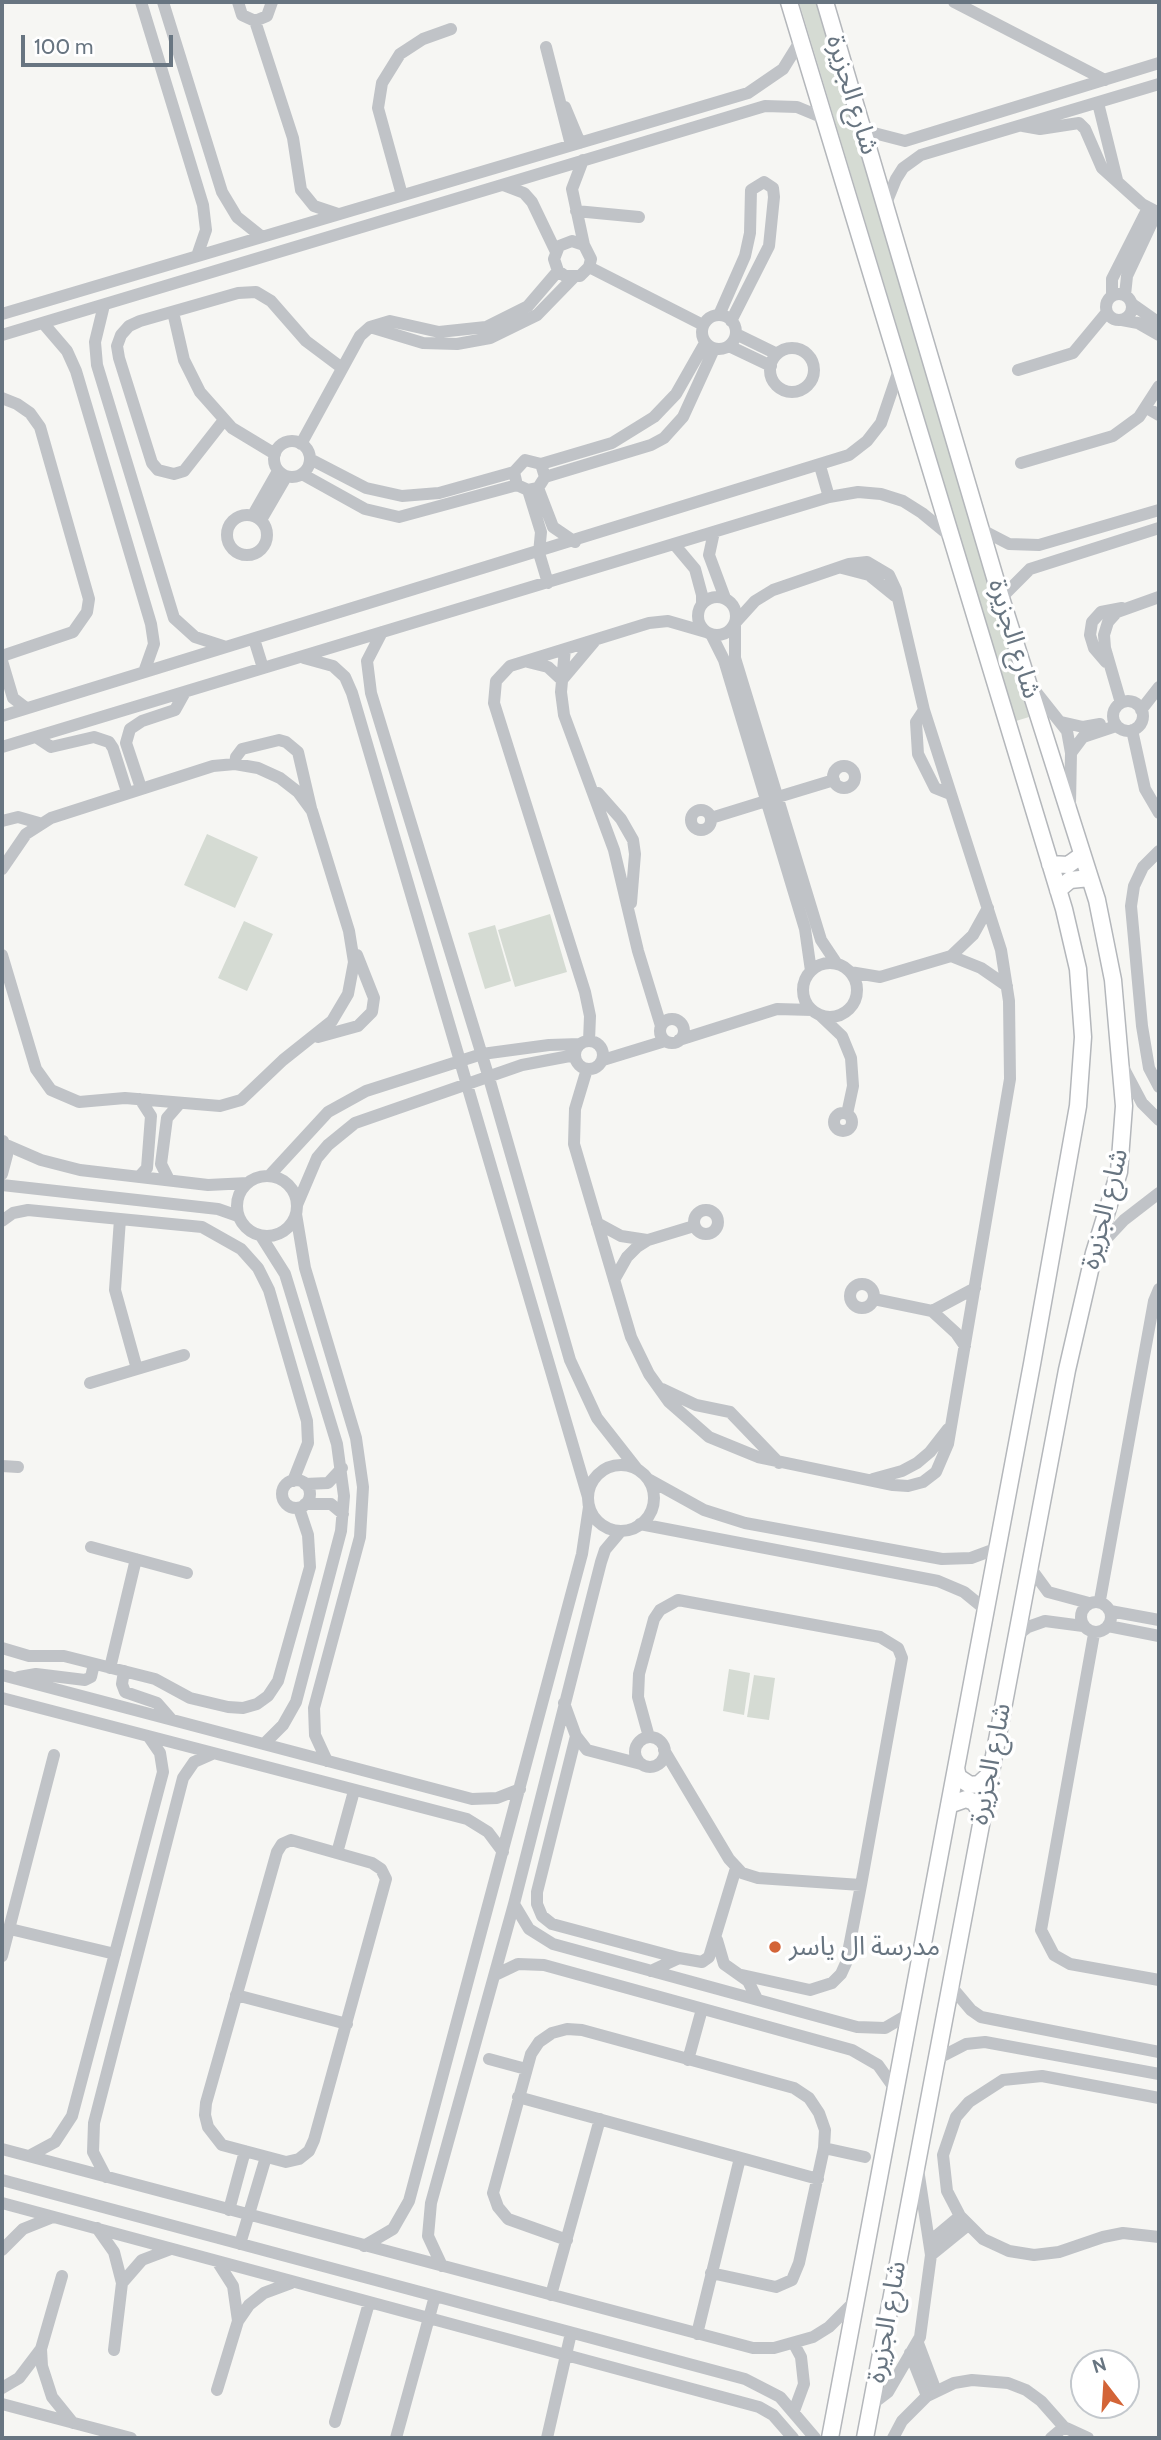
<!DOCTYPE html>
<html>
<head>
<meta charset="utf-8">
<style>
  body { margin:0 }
  #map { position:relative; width:1161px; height:2440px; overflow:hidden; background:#f6f6f3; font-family:Cabin,sans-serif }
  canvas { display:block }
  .frame { position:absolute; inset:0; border:4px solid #687581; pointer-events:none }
  .north { position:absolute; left:1070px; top:2349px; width:70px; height:70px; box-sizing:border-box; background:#fff; border:2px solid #c3c8cd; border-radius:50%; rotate:343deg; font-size:19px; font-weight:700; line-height:28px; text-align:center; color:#687581 }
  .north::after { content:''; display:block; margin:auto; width:24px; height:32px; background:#d36437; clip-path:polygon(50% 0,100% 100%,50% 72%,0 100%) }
  .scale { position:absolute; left:21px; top:35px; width:152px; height:32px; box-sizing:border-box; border:4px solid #687581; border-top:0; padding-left:9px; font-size:21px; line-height:24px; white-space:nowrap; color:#687581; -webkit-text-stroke:5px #fff; paint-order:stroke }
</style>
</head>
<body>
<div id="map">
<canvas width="1161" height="2440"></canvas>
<div class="frame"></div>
<div class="north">N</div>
<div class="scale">100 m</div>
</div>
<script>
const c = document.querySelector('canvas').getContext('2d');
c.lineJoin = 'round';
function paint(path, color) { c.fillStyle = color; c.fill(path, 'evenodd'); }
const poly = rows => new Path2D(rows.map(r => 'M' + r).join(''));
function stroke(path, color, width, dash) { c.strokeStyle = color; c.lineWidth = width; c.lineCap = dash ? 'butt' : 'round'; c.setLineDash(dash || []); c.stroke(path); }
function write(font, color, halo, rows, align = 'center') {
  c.font = font + ' Cabin,"Noto Sans Arabic",sans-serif'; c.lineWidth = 7; c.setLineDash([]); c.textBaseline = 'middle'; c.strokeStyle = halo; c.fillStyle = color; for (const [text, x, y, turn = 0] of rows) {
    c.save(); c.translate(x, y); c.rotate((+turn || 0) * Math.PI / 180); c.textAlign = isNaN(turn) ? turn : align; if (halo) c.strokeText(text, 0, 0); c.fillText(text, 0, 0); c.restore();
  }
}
paint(poly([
  [799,2,819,2,1029,717,1016,721],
  [207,834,258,857,235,908,184,885],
  [550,914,567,972,515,987,498,930],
  [244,921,273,934,247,991,218,978],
  [495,925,511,981,485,989,468,933],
  [729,1669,750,1673,744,1715,723,1711],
  [754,1675,775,1678,769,1720,747,1717]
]), '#d5dbd3');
const major = poly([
  [789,2,1064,909,1078,969,1083,1037,1078,1106,1032,1364,830,2438],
  [825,2,1001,598,1097,900,1113,980,1124,1106,1119,1172,1094,1253,1067,1370,865,2438],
  [1050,864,1068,865,1082,855],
  [1058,890,1070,880,1090,878],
  [956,1768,958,1777,970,1785,979,1784,989,1775],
  [949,1805,966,1799,974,1802,981,1813]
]);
stroke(major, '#b4b7bb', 19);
stroke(poly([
  [141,2,203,205,206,230,197,256],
  [163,2,222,192,237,217,262,237],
  [238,2,242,15,255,21,267,16,272,2],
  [954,2,1105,80],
  [255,21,293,138,301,190,314,206,338,214],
  [546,47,571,145],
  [1098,103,1117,180],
  [565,107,580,143],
  [861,123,874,133,905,141,1159,63],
  [1023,126,1040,129,1079,123,1085,129,1102,168,1142,204,1159,213],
  [583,160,572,189,584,245,591,259,589,267,580,276,565,276,558,271,554,259,559,246,572,241,584,245],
  [503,185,524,193,532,202,556,252],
  [402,195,378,108,382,83,400,54,423,39,451,29],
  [885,206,896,179,903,168,921,155,1159,84],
  [576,211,639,217],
  [589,267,703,325],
  '1106 307a13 13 0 1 1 26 0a13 13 0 1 1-26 0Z',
  [1125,295,1127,276,1157,212],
  [1112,296,1112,279,1148,208],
  [1132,304,1159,323],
  [104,305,95,342,97,365,174,618,195,637,226,647],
  [173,312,184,360,200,392,232,428,275,454],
  [2,314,748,93,783,69,801,40],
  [719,315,745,256,750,233,751,190,764,182,773,188,774,197,769,246,731,321],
  '702 332a17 17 0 1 1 34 0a17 17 0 1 1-34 0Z',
  [1122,320,1138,323,1159,335],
  [43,323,67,351,76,371,151,624,154,644,144,672],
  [370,327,423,343,457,344,490,338,537,315,573,278],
  [736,334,777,354],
  [2,335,765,106,797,107,826,119],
  [729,346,771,366],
  '770 370a22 22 0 1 1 44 0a22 22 0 1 1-44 0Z',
  [1018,370,1073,353,1107,312],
  [2,398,17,404,30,413,40,427,89,599,87,612,73,632,2,656],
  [1147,408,1159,415],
  [224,420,184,471,174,474,158,470,152,463,119,358,117,346,121,335,129,326,140,321,238,293,256,292,271,301,306,341,342,368],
  '274 459a18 18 0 1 1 36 0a18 18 0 1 1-36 0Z',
  [301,444,360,336,370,327,390,321,439,332,486,327,528,306,558,271],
  [310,459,366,488,402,496,439,493,514,472],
  [1021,463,1113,436,1139,417,1159,386],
  [541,464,545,477,538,488,528,490,517,485,514,472,525,460,541,464,612,443,654,417,676,394,705,343],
  [820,466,829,497],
  [302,474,365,509,399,517,517,485],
  [545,477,651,445,664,438,683,417,714,349],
  [538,488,553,527,575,542],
  [528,490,541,532,539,553,548,583],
  '227 535a20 20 0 1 1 40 0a20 20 0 1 1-40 0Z',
  [253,515,278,471],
  [261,520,286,477],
  [982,530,1009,544,1039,545,1159,510],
  [714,532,709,555,725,598],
  [674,544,695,569,702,595,702,604],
  [842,568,869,575,895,596],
  '698 616a19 19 0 1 1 38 0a19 19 0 1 1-38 0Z',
  [1001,598,1030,569,1159,528],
  [735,625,735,658,821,940,837,964],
  [382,632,367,661,371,693,489,1078,570,1360,597,1418,637,1469],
  [711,634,724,660,805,929,811,971],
  [254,639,263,668],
  [565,649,561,692,564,715,614,850,638,951,661,1026],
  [304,658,333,666,345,677,352,693,588,1497],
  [2,661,13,698,26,708],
  [528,662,548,667,562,680,594,642],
  [1106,662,1094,648,1090,635,1092,622,1101,612,1122,608],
  [1028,682,1067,731,1071,753,1070,804],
  '1113 716a15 15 0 1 1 30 0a15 15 0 1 1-30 0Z',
  [1121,703,1105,648,1104,635,1108,622,1117,612,1159,597],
  [924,710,916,722,918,754,935,788,950,794],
  [1141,710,1159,687],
  [2,716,849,455,867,441,881,423,900,367],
  [1061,722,1083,727,1100,724],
  [1132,730,1145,789,1159,813],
  [36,737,51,747,94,737,109,742,113,748,127,792],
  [2,747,829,497,858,492,881,494,903,501,922,513,950,536],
  [1071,753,1083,737,1116,726],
  [235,764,236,757,242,749,279,740,286,742,298,752,311,808],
  '833 777a11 11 0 1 1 22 0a11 11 0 1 1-22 0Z',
  [141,788,126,743,130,729,142,721,175,710,185,692],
  [598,793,621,819,633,840,635,854,631,903],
  [778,797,834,780],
  '691 820a10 10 0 1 1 20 0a10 10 0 1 1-20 0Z',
  [711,818,766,801],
  [2,821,18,817,39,823],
  [1159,851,1143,867,1134,886,1131,906,1142,1026,1149,1068,1159,1087],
  [2,869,26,834,51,818,213,766,235,764,258,768,280,778,298,792,312,811,349,931,354,962,348,994,332,1021,283,1060,241,1100,220,1106,125,1098,79,1102,51,1090,36,1069,2,955],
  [951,956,981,968,1007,986],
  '803 990a27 27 0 1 1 54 0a27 27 0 1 1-54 0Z',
  [850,972,880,977,951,956,973,935,988,908],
  [822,1017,842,1036,851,1058,853,1086,847,1114],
  '660 1031a12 12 0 1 1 24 0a12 12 0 1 1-24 0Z',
  [318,1037,358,1026,372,1012,374,998,357,955],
  [679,1040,777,1009,812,1010],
  '575 1055a14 14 0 1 1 28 0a14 14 0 1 1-28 0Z',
  [589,1041,590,1016,585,992,494,703,496,681,510,666,649,623,668,621,706,632],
  [603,1060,665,1041],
  [587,1069,575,1109,574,1144,631,1337,649,1374,669,1402,709,1437,758,1457,893,1485,908,1486,923,1482,936,1472,948,1444,1010,1079,1009,1001,1001,950,924,710,896,590,889,575,867,562,849,564,773,590,755,601,736,622],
  [1124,1069,1142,1103,1159,1120],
  '834 1122a9 9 0 1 1 18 0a9 9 0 1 1-18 0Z',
  [4,1144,41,1160,80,1170,208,1185,248,1183],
  [2,1174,7,1155,3,1141],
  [269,1176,328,1112,366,1091,482,1054,549,1045,580,1044],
  '237 1206a30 30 0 1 1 60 0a30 30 0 1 1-60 0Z',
  [139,1177,147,1168,151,1116,140,1099],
  [169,1180,161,1164,167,1118,180,1103],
  [2,1185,218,1209,238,1216],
  [297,1205,317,1158,328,1145,355,1123,522,1065,575,1055],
  '694 1222a12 12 0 1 1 24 0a12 12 0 1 1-24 0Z',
  [296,1214,305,1268,356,1438,363,1487,360,1537,314,1708,315,1735,327,1761],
  [120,1219,115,1290,137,1369],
  [2,1221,13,1213,28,1210,202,1227,241,1249,258,1268,269,1290,307,1421,308,1443,293,1481],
  [597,1223,621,1236,647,1240],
  [261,1236,285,1274,337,1444,344,1496,341,1531,296,1702,283,1725,264,1744],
  [1096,1250,1124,1220,1159,1193],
  [614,1280,627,1257,637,1247,648,1240,694,1226],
  '850 1296a12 12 0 1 1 24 0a12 12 0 1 1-24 0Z',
  [874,1299,932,1311,956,1333,965,1346],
  [932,1311,975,1288],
  [90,1383,184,1355],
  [662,1389,696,1405,730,1412,779,1463],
  '588 1498a33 33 0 1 1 66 0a33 33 0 1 1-66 0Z',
  [2,1466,18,1467],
  [648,1479,704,1510,745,1523,942,1559,971,1558,998,1548],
  [873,1479,902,1471,917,1463,930,1452,948,1429],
  '282 1494a14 14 0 1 1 28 0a14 14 0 1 1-28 0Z',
  [305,1484,328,1483,342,1468],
  [305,1504,331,1504,343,1514],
  [640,1524,938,1581,964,1592,986,1610],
  [91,1547,187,1573],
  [1029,1566,1048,1592,1089,1603],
  [1100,1600,1154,1301,1159,1289],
  '1081 1617a15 15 0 1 1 30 0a15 15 0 1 1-30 0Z',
  [1110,1611,1159,1620],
  [1108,1626,1159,1636],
  [1094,1634,1041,1930,1054,1955,1070,1964,1159,1980],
  [1015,1637,1028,1627,1045,1621,1083,1626],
  [2,1648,29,1656,64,1656,155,1679,190,1698,228,1707,243,1708,257,1704,268,1696,278,1681,310,1567,308,1535,299,1508],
  [110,1668,136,1559],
  [124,1671,122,1684,125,1692,157,1703,171,1719],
  [2,1675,472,1799,497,1798,520,1789],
  [19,1677,36,1674,85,1680,91,1677,94,1664],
  [2,1698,467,1819,488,1832,503,1852],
  [564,1703,576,1736,587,1750,641,1764],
  [576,1736,537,1892,537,1904,542,1916,552,1924,679,1958],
  [649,1737,638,1697,639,1674,654,1619,660,1610,678,1600,880,1637,898,1648,902,1658,861,1885,846,1963,841,1974,832,1983,810,1990,742,1975],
  '635 1752a15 15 0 1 1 30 0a15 15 0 1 1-30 0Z',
  [664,1750,729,1859,742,1873,758,1878,861,1885],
  [291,1840,372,1863,381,1869,386,1879,314,2140,309,2151,299,2159,286,2162,222,2145,208,2127,205,2115,206,2103,277,1852,282,1844,291,1840],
  [337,1853,354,1791],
  [514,1904,529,1929,553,1944,857,2027,885,2028,909,2014],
  [10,1929,115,1954],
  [717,1940,724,1964,748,1981,757,1999],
  [2,1956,54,1755],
  [651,1971,679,1958,702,1962,709,1957,736,1868],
  [495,1975,518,1964,544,1965,852,2050,878,2065,895,2089],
  [949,1984,971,2010,981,2017,1159,2052],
  [236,1995,347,2024],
  [489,2059,526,2069],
  [688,2060,702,2009],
  [935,2060,966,2044,985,2042,1159,2074],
  [518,2097,818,2179],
  [1159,2098,1042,2076,1003,2080,969,2102,956,2117,943,2155,947,2191,960,2216,983,2239,1009,2251,1034,2255,1059,2252,1103,2237,1123,2233,1159,2237],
  [824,2148,865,2157],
  [2,2149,753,2348,774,2348,813,2337,829,2327,856,2300],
  [29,2156,55,2142,72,2116,163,1772,160,1753,149,1737],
  [106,2177,93,2152,94,2123,183,1778,194,1762,212,1754],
  [2,2180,745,2379,780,2397,815,2438],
  [2,2203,759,2407,773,2415,793,2438],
  [229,2210,245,2151],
  [97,2228,114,2252,122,2283],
  [567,2240,508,2219,498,2207,493,2193,531,2054,539,2042,552,2033,567,2029,582,2030,794,2088,809,2098,819,2113,825,2130,824,2148,799,2263,792,2280,776,2287,711,2273],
  [929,2242,960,2216],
  [240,2244,266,2157],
  [364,2246,393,2229,409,2201,582,1554,589,1507],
  [2,2250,23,2229,53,2217],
  [931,2255,968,2225],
  [217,2261,233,2286,238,2321],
  [442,2266,428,2236,431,2203,514,1904,601,1562,605,1550,621,1531],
  [551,2295,600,2119],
  [697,2334,740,2158],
  [918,2343,936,2391],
  [794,2344,801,2357,804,2384,794,2411],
  [41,2349,42,2366,52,2397,73,2423],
  [114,2350,122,2283,142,2260,171,2249],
  [910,2353,927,2396],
  [2,2388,19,2378,41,2349,62,2276],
  [217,2390,238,2321,249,2305,264,2293,291,2283],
  [2,2404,131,2438],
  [871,2405,888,2392,920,2337,931,2255,918,2169],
  [335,2422,369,2303],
  [396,2438,435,2296],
  [547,2438,571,2333],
  [893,2438,902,2421,927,2396,954,2383,972,2380,1008,2383,1026,2390,1041,2401,1064,2427,1088,2438],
  [1051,2438,1064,2427]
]), '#c0c3c7', 12);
stroke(major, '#fff', 16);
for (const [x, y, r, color] of [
  [775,1947,7,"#d36437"]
]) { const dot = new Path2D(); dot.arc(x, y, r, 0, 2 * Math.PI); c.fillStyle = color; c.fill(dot); stroke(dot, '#fff', 2.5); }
write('26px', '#687581', '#fff', [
  ["شارع الجزيرة",852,95,73],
  ["شارع الجزيرة",1014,639,73],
  ["شارع الجزيرة",1105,1209,-76],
  ["شارع الجزيرة",991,1764,-79],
  ["شارع الجزيرة",887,2322,-80]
]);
write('26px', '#687581', '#fff', [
  ["مدرسة ال ياسر",789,1947]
], 'left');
</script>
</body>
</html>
